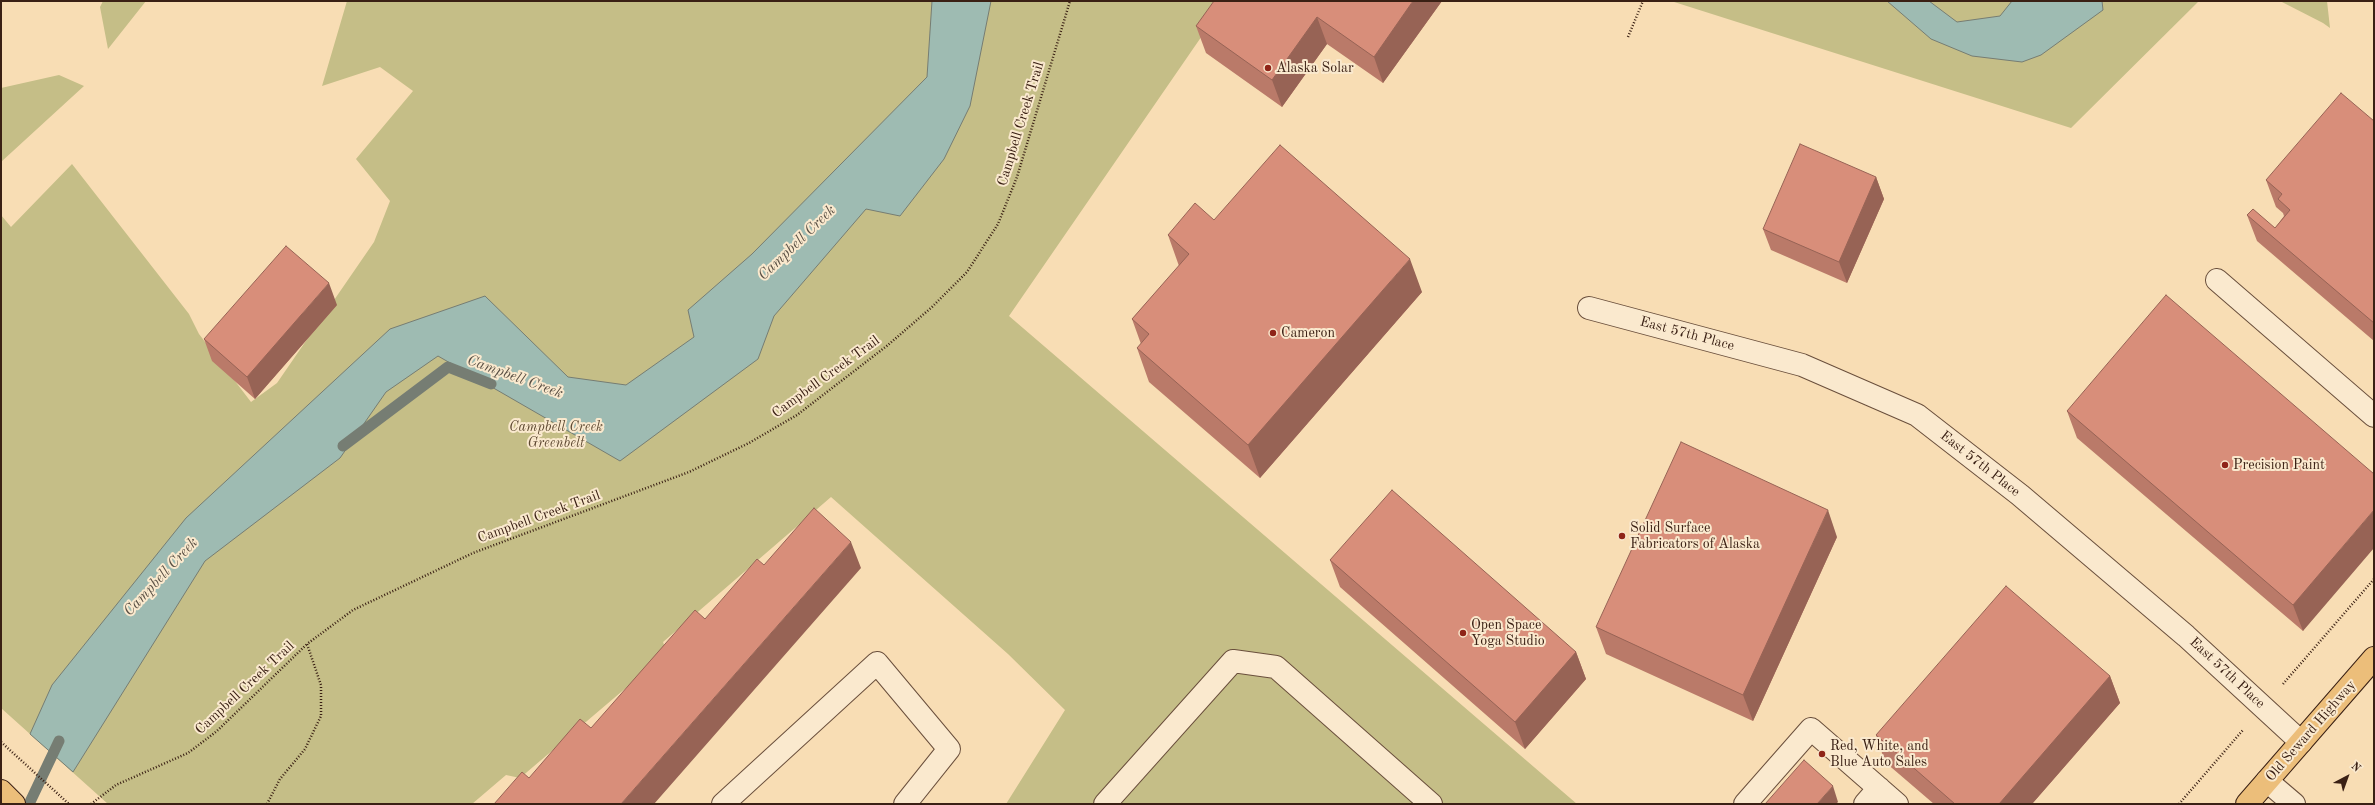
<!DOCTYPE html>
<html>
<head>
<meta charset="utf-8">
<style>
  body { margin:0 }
  #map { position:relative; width:2375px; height:805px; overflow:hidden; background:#f8ddb4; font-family:"Old Standard TT",serif }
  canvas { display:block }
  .frame { position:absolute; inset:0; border:2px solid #3a2014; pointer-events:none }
  .north { position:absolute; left:2327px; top:757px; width:40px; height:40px; -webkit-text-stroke:3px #fae9ce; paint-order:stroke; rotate:41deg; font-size:11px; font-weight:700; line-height:16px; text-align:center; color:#3a2014 }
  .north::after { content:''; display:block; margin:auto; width:14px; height:18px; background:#3a2014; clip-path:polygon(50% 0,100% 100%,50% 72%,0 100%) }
</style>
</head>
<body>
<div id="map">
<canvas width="2375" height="805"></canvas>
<div class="frame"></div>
<div class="north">N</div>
</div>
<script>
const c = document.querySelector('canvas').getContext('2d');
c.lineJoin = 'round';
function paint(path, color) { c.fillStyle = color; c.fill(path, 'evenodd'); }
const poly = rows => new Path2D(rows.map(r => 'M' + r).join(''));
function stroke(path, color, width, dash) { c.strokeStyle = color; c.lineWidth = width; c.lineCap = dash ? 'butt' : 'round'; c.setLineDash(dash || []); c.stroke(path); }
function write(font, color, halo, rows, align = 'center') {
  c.font = font + ' "Old Standard TT",serif'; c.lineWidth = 4; c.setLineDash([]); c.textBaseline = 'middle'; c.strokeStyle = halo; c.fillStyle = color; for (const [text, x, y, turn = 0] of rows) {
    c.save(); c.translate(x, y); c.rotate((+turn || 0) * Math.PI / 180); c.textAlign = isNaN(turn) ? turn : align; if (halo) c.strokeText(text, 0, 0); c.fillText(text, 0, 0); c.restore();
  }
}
paint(poly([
  [103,1,146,1,108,49,100,7],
  [347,1,1226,1,1009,316,1577,804,1006,804,1065,710,1008,654,831,497,663,642,667,653,520,778,506,775,472,804,108,804,1,708,1,215,11,227,72,164,189,314,199,334,251,402,277,383,374,242,390,201,356,159,413,91,380,67,322,86],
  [1671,1,2199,1,2071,128],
  [2280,1,2327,1,2330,28,2323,23],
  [59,75,84,86,1,162,1,88]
]), '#c5be87');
const water = poly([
  [932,1,991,1,970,106,944,159,900,216,866,209,774,316,758,359,620,461,438,356,386,392,340,458,205,561,73,772,30,734,52,685,186,518,390,329,485,296,568,377,626,385,694,337,688,310,752,254,927,77,932,1],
  [1887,1,1929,1,1957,22,2000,16,2012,1,2102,1,2103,10,2041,55,2022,62,1972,56,1931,39,1887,1]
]);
paint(water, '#9ebbb2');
stroke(water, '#767d73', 1);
stroke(poly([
  [343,446,448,367,491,384],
  [29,804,59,741]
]), '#767d73', 11);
const minor = poly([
  [2217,280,2374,416],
  [1589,308,1802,365,1917,415,2020,495,2186,636,2301,742],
  [2267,781,2294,804],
  [723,804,877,663,949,749,905,804],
  [1105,804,1233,661,1276,667,1431,804],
  [1745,804,1811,729,1897,804],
  [1865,804,1879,788]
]);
const major = poly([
  [1,791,14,804],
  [2247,804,2374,658]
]);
stroke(minor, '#6a4f3c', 24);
stroke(major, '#3a2014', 24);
stroke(poly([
  [1628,37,1643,1],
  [2283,684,2374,579],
  [1,742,69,804],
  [91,804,116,785,188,753,217,731,307,644],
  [267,804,280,779,305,749,321,716,321,685,307,644,353,610,473,553,689,472,749,443,797,415,888,345,932,307,967,272,998,224,1017,177,1070,1],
  [2179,804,2243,730]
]), '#3a2014', 2.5, [1, 2]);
stroke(minor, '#fae9ce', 22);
stroke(major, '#ecbe7a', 22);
paint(poly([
  [1442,1,1383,83,1327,44,1282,107,1206,53,1196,26],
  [2374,121,2374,341,2257,241,2247,215,2275,228,2284,216,2283,213,2276,207,2266,180],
  [1876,177,1884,199,1847,283,1771,250,1763,229],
  [1214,220,1422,292,1260,478,1149,382,1137,348,1141,344,1132,319,1179,266,1168,235],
  [337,305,255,399,212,361,204,339],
  [2067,411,2374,474,2303,631,2077,438],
  [1837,537,1753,721,1606,654,1596,627],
  [1330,560,1576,652,1586,679,1525,749,1340,587],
  [2110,676,2120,703,2032,804,1934,804,1885,762,1876,735]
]), '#ba7a69');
paint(poly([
  [1413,1,1442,1,1383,83,1374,57],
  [1317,17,1327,44,1282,107,1272,80],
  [1876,177,1884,199,1847,283,1839,262],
  [1410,259,1422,292,1260,478,1248,445],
  [329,283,337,305,255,399,247,377],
  [1828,510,1837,537,1753,721,1743,695],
  [2374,510,2374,548,2303,631,2293,605],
  [851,542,861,568,654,804,621,804],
  [1576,652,1586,679,1525,749,1515,722],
  [2110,676,2120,703,2032,804,1999,804],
  [1833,786,1838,802,1836,804,1817,804]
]), '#976355');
const building = poly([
  [1214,1,1413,1,1374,57,1317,17,1272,80,1196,26,1214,1],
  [2341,93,2374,121,2374,323,2247,215,2253,209,2275,228,2290,210,2278,199,2282,194,2266,180,2341,93],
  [1800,144,1876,177,1839,262,1763,229,1800,144],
  [1280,145,1410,259,1248,445,1137,348,1149,334,1132,319,1189,254,1168,235,1195,203,1214,220,1280,145],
  [286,246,329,283,247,377,204,339,286,246],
  [2166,295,2374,474,2374,510,2293,605,2067,411,2166,295],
  [1681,442,1828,510,1743,695,1596,627,1681,442],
  [1392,490,1576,652,1515,722,1330,560,1392,490],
  [814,508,851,542,621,804,494,804,522,772,529,778,580,719,591,728,695,610,705,619,757,559,764,565,814,508],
  [2006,586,2110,676,1999,804,1955,804,1876,735,2006,586],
  [1804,760,1833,786,1817,804,1765,804,1804,760]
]);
paint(building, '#d88e7a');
stroke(building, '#976355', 1);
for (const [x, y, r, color] of [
  [1268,68,4,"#8f2418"],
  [1273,333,4,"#8f2418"],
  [2225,465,4,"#8f2418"],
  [1622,536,4,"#8f2418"],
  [1463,633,4,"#8f2418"],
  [1822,754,4,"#8f2418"]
]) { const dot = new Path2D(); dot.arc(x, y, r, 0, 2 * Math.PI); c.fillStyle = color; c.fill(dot); stroke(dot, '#fae9ce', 1.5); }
write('14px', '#3a2014', '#fae9ce', [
  ["Alaska Solar",1276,68],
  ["Cameron",1281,333],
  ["Precision Paint",2233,465],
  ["Solid Surface",1630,528],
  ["Fabricators of Alaska",1630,544],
  ["Open Space",1471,625],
  ["Yoga Studio",1471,641],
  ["Red, White, and",1830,746],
  ["Blue Auto Sales",1830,762]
], 'left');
write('14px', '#3a2014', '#fae9ce', [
  ["Campbell Creek Trail",1021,124,-73],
  ["East 57th Place",1687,334,15],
  ["Campbell Creek Trail",826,377,-36],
  ["East 57th Place",1980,464,38],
  ["Campbell Creek Trail",539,517,-20],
  ["East 57th Place",2227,673,43],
  ["Campbell Creek Trail",245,688,-43],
  ["Old Seward Highway",2311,731,-49]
]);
write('italic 14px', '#5d4831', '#fae9ce', [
  ["Campbell Creek",556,427],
  ["Greenbelt",556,443]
]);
write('italic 15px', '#584e43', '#fae9ce', [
  ["Campbell Creek",797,243,-44],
  ["Campbell Creek",515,377,20],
  ["Campbell Creek",161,577,-47]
]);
</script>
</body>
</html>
